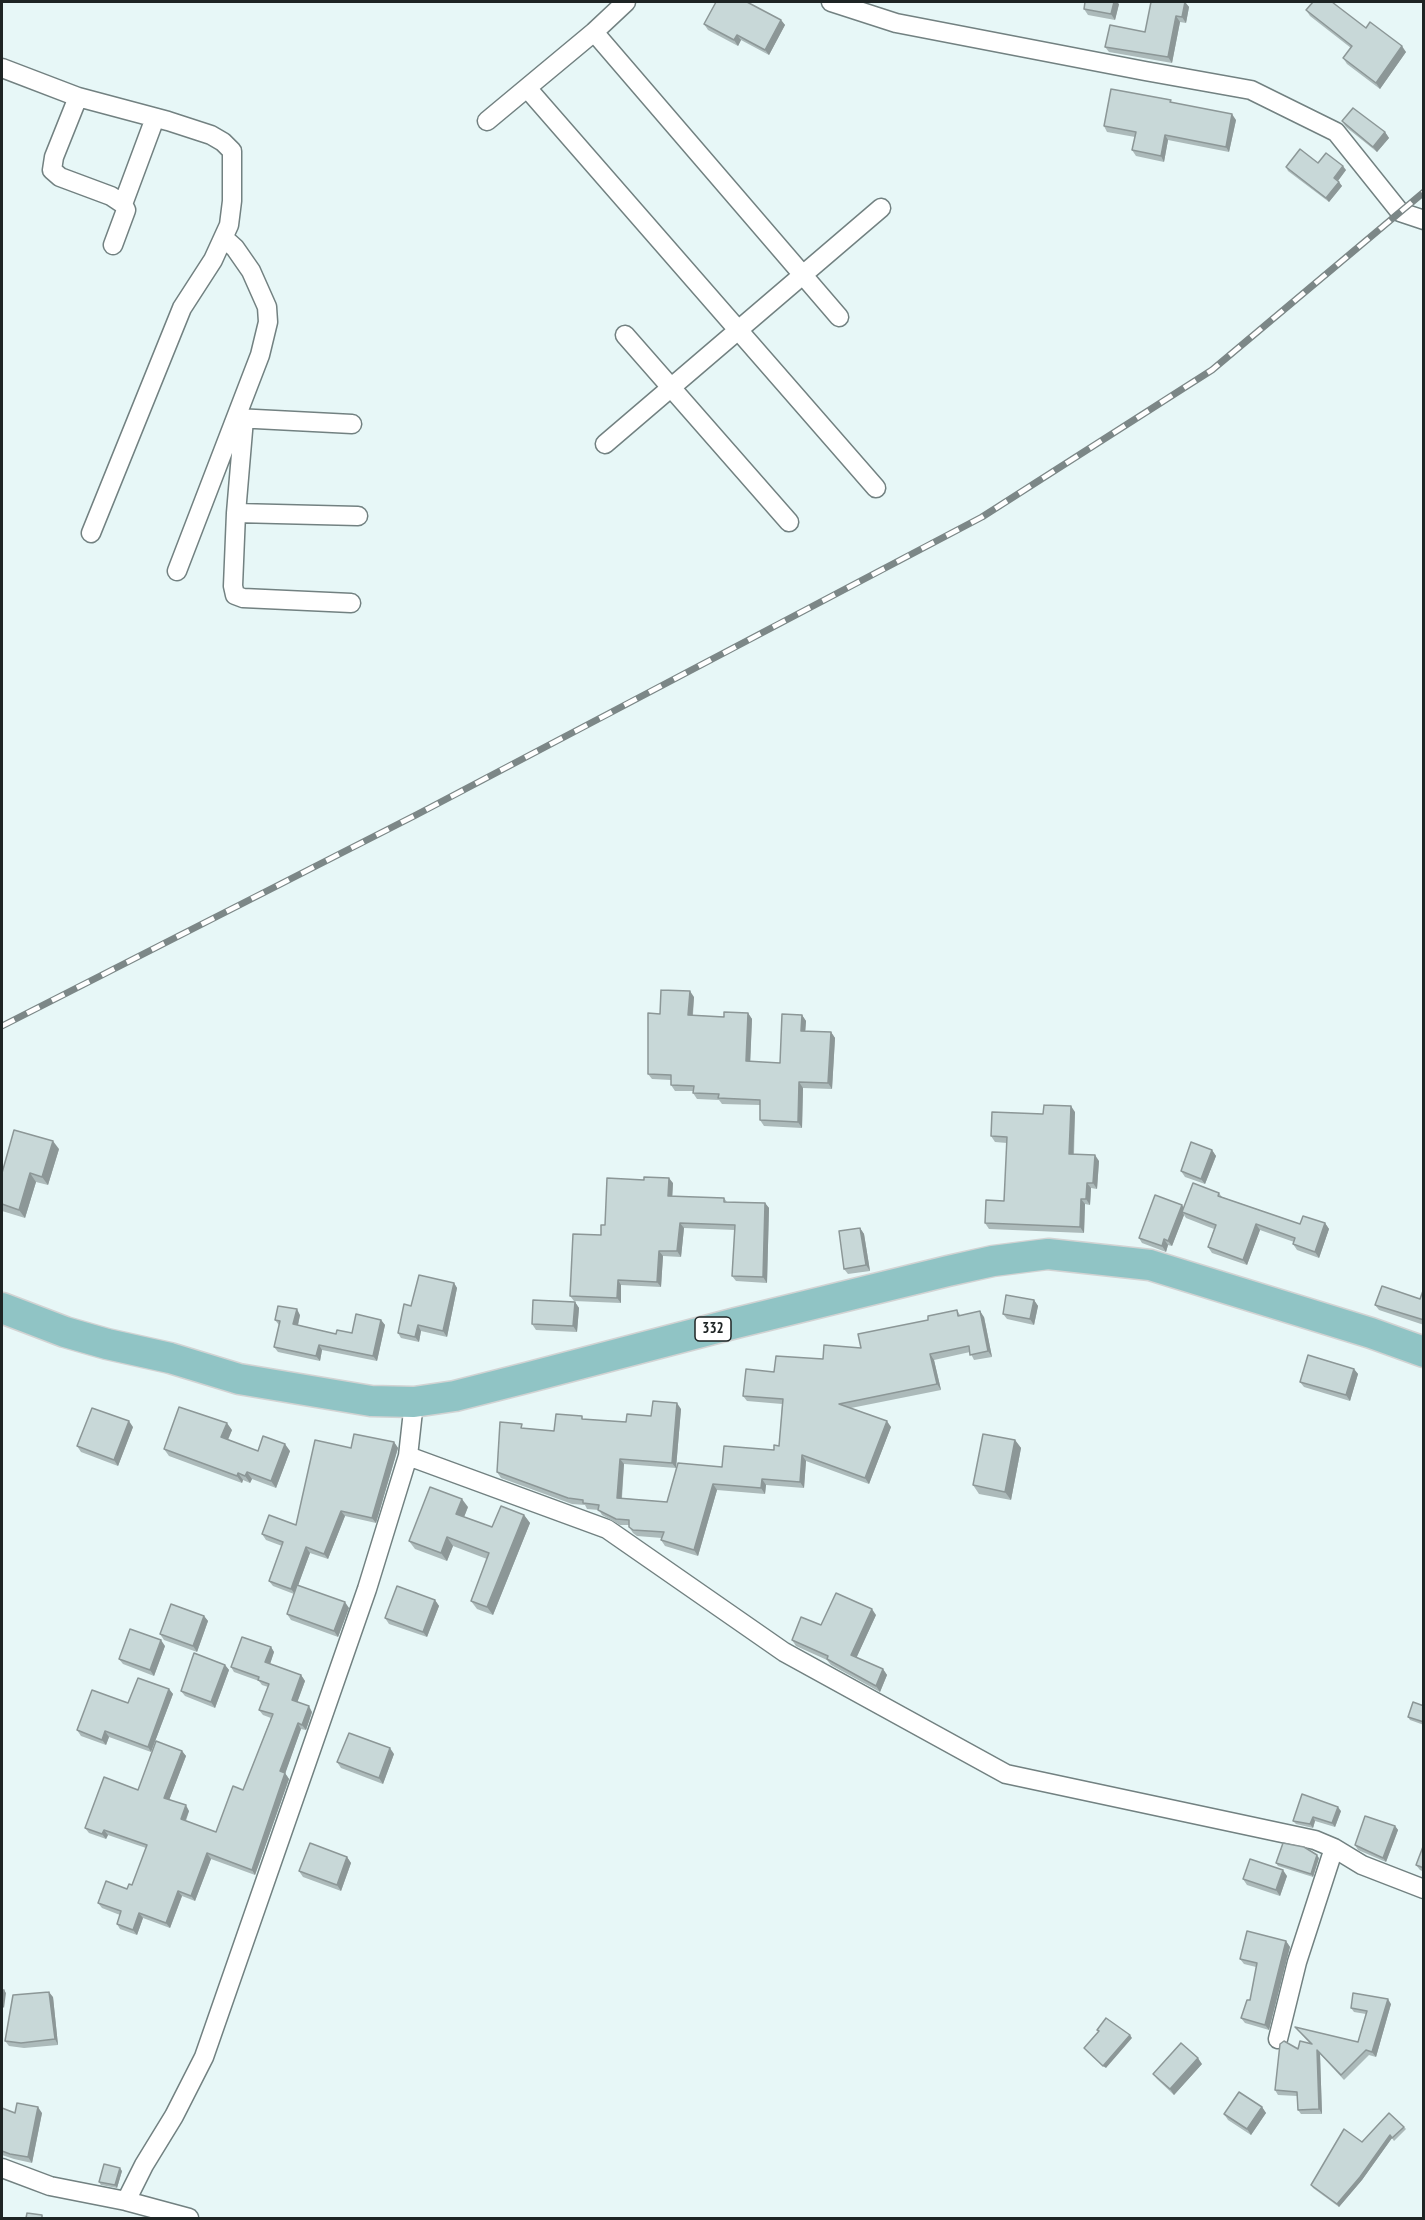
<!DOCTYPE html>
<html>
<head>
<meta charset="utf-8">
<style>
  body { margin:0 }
  #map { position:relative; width:1425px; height:2220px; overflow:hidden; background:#e7f7f7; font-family:"PT Sans Narrow",sans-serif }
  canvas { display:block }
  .frame { position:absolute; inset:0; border:3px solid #1e2424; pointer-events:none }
</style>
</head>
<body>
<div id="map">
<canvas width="1425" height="2220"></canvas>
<div class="frame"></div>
</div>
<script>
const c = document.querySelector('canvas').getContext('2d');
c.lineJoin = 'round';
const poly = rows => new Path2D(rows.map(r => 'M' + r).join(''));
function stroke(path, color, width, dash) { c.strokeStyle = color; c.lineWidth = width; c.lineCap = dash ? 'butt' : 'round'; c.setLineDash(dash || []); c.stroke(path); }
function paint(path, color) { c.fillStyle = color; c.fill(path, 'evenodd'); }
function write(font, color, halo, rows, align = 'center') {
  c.font = font + ' "PT Sans Narrow",sans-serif'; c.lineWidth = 5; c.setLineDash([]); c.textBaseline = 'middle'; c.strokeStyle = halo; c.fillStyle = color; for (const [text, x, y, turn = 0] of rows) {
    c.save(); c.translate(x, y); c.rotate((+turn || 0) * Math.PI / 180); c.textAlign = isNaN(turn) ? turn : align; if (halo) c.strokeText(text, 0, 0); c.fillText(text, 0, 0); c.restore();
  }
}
const street = poly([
  [831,2,896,23,1145,71,1251,90,1336,132,1400,212,1424,220],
  [594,32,839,317],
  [2,68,78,97,168,121,211,135,223,142,232,151,232,201,229,225,213,260,182,308,91,533],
  [527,88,876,488],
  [78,97,54,157,52,170,60,177,111,196,123,204,126,210,113,245],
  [487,121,594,32,626,2],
  [123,204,155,118],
  [625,335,789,522],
  [236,418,352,424],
  [244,419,236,513,358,516],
  [605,444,881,208],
  [236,513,233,586,235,595,243,598,351,603],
  [177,571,260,355,268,322,267,307,251,271,235,248,224,238],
  [408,1456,607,1529,784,1652,1006,1774,1315,1840,1334,1848,1362,1865,1424,1889],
  [1278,2039,1297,1962,1334,1848],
  [2,2168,50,2186,126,2201,189,2218],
  [126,2201,144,2165,174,2116,204,2057,367,1589,408,1456,414,1402]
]);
const primary = poly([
  [2,1308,65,1332,107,1344,170,1358,239,1379,371,1401,414,1402,455,1396,526,1378,736,1323,948,1271,993,1261,1048,1254,1150,1265,1371,1333,1424,1352]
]);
stroke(street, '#728181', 21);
stroke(primary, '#d2d3d3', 33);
stroke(street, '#fff', 18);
stroke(primary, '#90c4c5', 30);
const rail = poly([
  [2,1026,416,815,982,517,1212,370,1424,192]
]);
stroke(rail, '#7c8787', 7);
stroke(rail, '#fff', 4.5, [14]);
paint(poly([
  [1185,2,1189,7,1186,23,1180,22,1172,63,1109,52,1105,47,1145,32],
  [1119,4,1115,20,1088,15,1084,9],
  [1306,10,1366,28,1406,52,1380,89,1347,64,1343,58,1351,48,1310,16],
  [781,20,785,25,769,55,741,40,738,46,708,30,704,24],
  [1173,103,1236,120,1229,152,1168,140,1164,162,1136,156,1132,150,1135,137,1107,132,1104,126],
  [1342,121,1385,132,1389,138,1377,152,1346,127],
  [1318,163,1346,170,1338,181,1342,186,1329,202,1288,171,1286,167],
  [694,997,693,1015,724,1017,748,1013,752,1019,750,1062,780,1063,802,1015,806,1021,805,1031,831,1032,835,1038,832,1089,803,1088,802,1128,764,1126,760,1120,760,1105,722,1104,719,1100,697,1099,693,1093,693,1091,675,1091,671,1085,671,1080,652,1079,648,1074,660,1014],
  [1075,1112,1074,1155,1099,1161,1097,1189,1091,1188,1090,1205,1085,1204,1084,1233,989,1229,985,1223,1004,1201,1007,1143,995,1142,991,1136,1043,1114],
  [59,1149,48,1185,36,1182,25,1218,2,1211,2,1173],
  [1212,1150,1216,1156,1205,1184,1185,1177,1181,1171],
  [673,1183,672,1197,724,1198,727,1202,765,1203,769,1208,767,1283,736,1281,732,1276,735,1230,684,1228,681,1257,663,1256,661,1287,621,1285,621,1303,574,1301,570,1296,605,1225],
  [1219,1193,1222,1197,1300,1224,1325,1223,1329,1229,1319,1258,1297,1250,1293,1244,1294,1242,1260,1230,1247,1265,1212,1253,1208,1247,1214,1229,1186,1218,1184,1215,1172,1246,1168,1245,1166,1252,1142,1243,1139,1238,1184,1208],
  [860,1228,864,1234,870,1271,848,1274,844,1269],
  [454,1283,457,1288,447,1337,421,1331,419,1342,401,1338,398,1333,411,1306],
  [1424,1288,1424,1325,1379,1310,1375,1305,1420,1299],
  [1034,1300,1038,1306,1034,1325,1007,1319,1003,1314],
  [575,1302,579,1308,577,1332,536,1330,532,1324],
  [957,1310,960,1315,984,1317,992,1357,974,1360,970,1352,934,1360,941,1390,851,1408,891,1427,869,1484,806,1461,804,1488,766,1485,765,1494,717,1490,698,1556,665,1546,661,1540,662,1538,637,1536,633,1533,629,1527,629,1525,620,1525,602,1515,599,1510,587,1509,585,1505,572,1504,501,1478,497,1472,525,1428,554,1431,584,1419,626,1422,681,1409,676,1468,624,1464,622,1498,667,1502,722,1467,774,1450,779,1446,782,1404,747,1401,743,1396,774,1372,823,1359,861,1348,928,1320],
  [300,1315,298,1325,336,1334,352,1333,381,1320,385,1325,377,1361,322,1350,320,1361,278,1352,274,1347,279,1325,275,1320],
  [1354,1369,1358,1374,1350,1401,1304,1387,1300,1382],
  [133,1427,118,1466,81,1452,77,1446],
  [232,1430,228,1440,258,1451,290,1451,276,1488,252,1479,250,1483,243,1480,242,1483,169,1456,164,1449],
  [1015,1440,1021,1448,1011,1500,979,1494,973,1485],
  [394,1442,398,1448,376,1523,345,1516,328,1559,310,1553,298,1585,349,1608,338,1637,291,1620,287,1614,294,1594,273,1586,269,1581,282,1546,266,1540,262,1534,296,1525,351,1448],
  [468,1507,464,1517,492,1527,524,1515,530,1523,493,1615,477,1609,471,1601,487,1559,453,1546,447,1561,415,1549,409,1541],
  [435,1600,439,1606,427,1637,389,1624,385,1618],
  [876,1615,856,1658,883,1669,887,1675,880,1692,831,1665,827,1660,796,1646,792,1640,821,1625],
  [204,1616,208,1621,197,1652,164,1640,160,1634],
  [165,1646,154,1676,123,1664,119,1659],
  [271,1647,274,1652,270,1664,301,1675,305,1681,297,1702,312,1712,306,1730,301,1729,285,1773,289,1779,255,1875,211,1859,195,1901,182,1896,170,1928,143,1918,137,1935,120,1929,117,1924,120,1915,102,1908,98,1903,127,1889,132,1885,146,1848,108,1835,106,1839,89,1833,85,1828,138,1790,182,1751,186,1756,169,1800,189,1811,186,1821,216,1832,243,1790,271,1718,263,1715,259,1710,268,1687,262,1685,259,1681,234,1672,231,1667],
  [225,1665,229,1670,215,1708,185,1696,181,1691],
  [169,1689,173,1694,151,1752,109,1737,106,1745,81,1736,77,1730,128,1703],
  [1424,1706,1424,1725,1410,1720,1408,1717],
  [394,1754,383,1784,341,1768,337,1762],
  [1341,1811,1335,1827,1315,1821,1313,1828,1296,1824,1293,1821],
  [1395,1826,1398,1830,1386,1862,1358,1850,1355,1845],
  [1424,1844,1424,1872,1420,1870,1416,1865],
  [347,1857,351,1863,341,1891,303,1877,299,1871],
  [1319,1858,1313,1877,1278,1866,1276,1863],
  [1287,1876,1280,1896,1247,1885,1243,1879],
  [1286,1941,1290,1947,1269,2030,1245,2023,1241,2018,1250,2000,1256,1967,1244,1964,1240,1959],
  [53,1997,58,2045,24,2048,9,2046,5,2041],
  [1391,2004,1376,2057,1369,2055,1344,2080,1320,2054,1322,2114,1301,2114,1298,2110,1297,2096,1278,2095,1275,2090,1310,2044,1295,2027,1358,2042,1366,2014,1354,2012,1351,2008],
  [1202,2064,1174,2095,1157,2079,1153,2074],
  [1262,2107,1266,2113,1251,2135,1228,2120,1224,2114],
  [2,2108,15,2113,42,2113,32,2163,14,2159,2,2155],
  [1404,2127,1406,2129,1394,2141,1392,2138,1362,2180,1339,2207,1313,2188,1311,2185,1362,2142],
  [122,2171,117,2188,101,2185,99,2182]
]), '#acbaba');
paint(poly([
  [1114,2,1117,2,1119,4,1115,20,1111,14],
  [1185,2,1189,7,1186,23,1182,17],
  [1176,16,1180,22,1172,63,1168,57],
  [781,20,785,25,769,55,765,50],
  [737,35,741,40,738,46,734,40],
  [1402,46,1406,52,1380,89,1376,83],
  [1232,114,1236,120,1229,152,1226,147],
  [1385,132,1389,138,1377,152,1373,147],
  [1165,135,1168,140,1164,162,1161,156],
  [1343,166,1346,170,1337,182,1334,178],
  [1339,182,1342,186,1329,202,1326,198],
  [690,991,694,997,692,1021,688,1015],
  [748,1013,752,1019,750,1067,746,1061],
  [802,1015,806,1021,805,1036,801,1031],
  [831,1032,835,1038,832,1089,828,1083],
  [799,1082,803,1088,802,1128,798,1122],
  [1071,1106,1075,1112,1073,1160,1069,1154],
  [53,1141,59,1149,48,1185,42,1177],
  [1212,1150,1216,1156,1205,1184,1201,1179],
  [1095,1155,1099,1161,1097,1189,1093,1183],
  [30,1173,36,1182,25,1218,19,1210],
  [669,1178,673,1183,672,1202,668,1196],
  [1087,1183,1091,1188,1090,1205,1086,1199],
  [1081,1199,1085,1204,1084,1233,1080,1227],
  [765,1203,769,1208,767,1283,763,1277],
  [1182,1205,1186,1211,1182,1212,1184,1215,1172,1246,1168,1241],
  [680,1223,684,1228,681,1257,677,1251],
  [1325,1223,1329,1229,1319,1258,1315,1252],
  [1256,1224,1260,1230,1247,1265,1243,1260],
  [860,1228,864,1234,870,1271,866,1265],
  [1164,1239,1168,1245,1166,1252,1162,1246],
  [659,1251,663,1256,661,1287,657,1282],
  [618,1280,621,1285,621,1303,617,1298],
  [454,1283,457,1288,447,1337,443,1331],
  [1034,1300,1038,1306,1034,1325,1030,1319],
  [575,1302,579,1308,577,1332,573,1326],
  [297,1309,300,1315,297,1329,293,1324],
  [980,1311,984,1317,992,1357,988,1351],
  [381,1320,385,1325,377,1361,373,1356],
  [418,1325,421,1331,419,1342,415,1337],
  [319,1345,322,1350,320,1361,316,1356],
  [930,1354,934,1360,941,1390,937,1384],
  [1354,1369,1358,1374,1350,1401,1346,1395],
  [677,1403,681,1409,676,1468,672,1463],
  [129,1421,133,1427,118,1466,114,1460],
  [887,1421,891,1427,869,1484,865,1478],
  [227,1423,232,1430,226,1444,221,1437],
  [1015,1440,1021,1448,1011,1500,1005,1492],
  [394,1442,398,1448,376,1523,372,1518],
  [285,1444,290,1451,276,1488,271,1481],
  [802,1455,806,1461,804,1488,800,1482],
  [620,1459,624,1464,621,1504,617,1498],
  [247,1472,252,1479,250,1483,245,1476],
  [238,1473,243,1480,242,1483,237,1476],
  [762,1479,766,1485,765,1494,761,1488],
  [713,1484,717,1490,698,1556,694,1550],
  [462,1499,468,1507,462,1522,456,1514],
  [341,1511,345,1516,328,1559,324,1554],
  [524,1515,530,1523,493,1615,487,1607],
  [447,1537,453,1546,447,1561,441,1553],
  [306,1547,310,1553,295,1594,291,1589],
  [435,1600,439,1606,427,1637,423,1632],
  [345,1602,349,1608,338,1637,334,1631],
  [872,1609,876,1615,855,1661,851,1655],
  [204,1616,208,1621,197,1652,193,1646],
  [161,1640,165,1646,154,1676,150,1670],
  [271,1647,274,1652,269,1667,265,1662],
  [225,1665,229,1670,215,1708,211,1702],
  [883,1669,887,1675,880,1692,876,1686],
  [301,1675,305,1681,296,1706,292,1700],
  [169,1689,173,1694,151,1752,148,1747],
  [309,1706,312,1712,306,1730,302,1725],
  [298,1723,301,1729,284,1777,280,1771],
  [105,1731,109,1737,106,1745,102,1740],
  [390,1748,394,1754,383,1784,379,1778],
  [182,1751,186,1756,168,1803,164,1798],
  [285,1773,289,1779,255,1875,252,1870],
  [186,1805,189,1811,184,1824,181,1819],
  [1338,1807,1341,1811,1335,1827,1332,1823],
  [1313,1817,1315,1821,1313,1828,1310,1824],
  [1395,1826,1398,1830,1386,1862,1383,1858],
  [104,1830,108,1835,106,1839,102,1834],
  [207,1853,211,1859,195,1901,191,1896],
  [1317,1855,1319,1858,1313,1877,1311,1874],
  [347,1857,351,1863,341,1891,337,1885],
  [1283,1870,1287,1876,1280,1896,1276,1890],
  [178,1891,182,1896,170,1928,166,1923],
  [139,1913,143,1918,137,1935,133,1930],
  [1286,1941,1290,1947,1269,2030,1265,2025],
  [4,1990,6,1993,4,2008,2,2006],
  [49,1992,53,1997,58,2045,55,2039],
  [1388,1999,1391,2004,1376,2057,1372,2052],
  [1130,2035,1132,2038,1106,2068,1103,2066],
  [1317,2050,1320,2054,1322,2114,1319,2109],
  [1198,2058,1202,2064,1174,2095,1170,2089],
  [38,2107,42,2113,32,2163,28,2157],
  [1262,2107,1266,2113,1251,2135,1247,2129],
  [1390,2135,1392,2138,1362,2180,1339,2207,1337,2204],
  [120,2168,122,2171,117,2188,115,2185]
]), '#8c9797');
const building = poly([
  [716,2,747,2,781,20,765,50,737,35,734,40,704,24,716,2],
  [1085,2,1114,2,1111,14,1084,9,1085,2],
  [1151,2,1185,2,1182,17,1176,16,1168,57,1105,47,1110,25,1145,32,1151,2],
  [1313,2,1332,2,1366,28,1370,22,1402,46,1376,83,1343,58,1352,46,1306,10,1313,2],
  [1111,89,1171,100,1170,102,1232,114,1226,147,1165,135,1161,156,1132,150,1136,132,1104,126,1111,89],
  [1353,108,1385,132,1373,147,1342,121,1353,108],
  [1300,149,1318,163,1326,153,1343,166,1334,178,1339,182,1326,198,1286,167,1300,149],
  [661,990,690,991,688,1015,724,1017,724,1012,748,1013,746,1061,780,1063,782,1014,802,1015,801,1031,831,1032,828,1083,799,1082,798,1122,760,1120,760,1100,718,1098,719,1094,693,1093,694,1086,671,1085,671,1075,648,1074,648,1013,660,1014,661,990],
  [1044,1105,1071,1106,1069,1154,1095,1155,1093,1183,1087,1183,1086,1199,1081,1199,1080,1227,985,1223,986,1200,1004,1201,1007,1137,991,1136,992,1112,1043,1114,1044,1105],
  [14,1130,53,1141,42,1177,30,1173,19,1210,2,1204,2,1173,14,1130],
  [1191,1142,1212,1150,1201,1179,1181,1171,1191,1142],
  [644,1177,669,1178,668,1196,724,1198,724,1202,765,1203,763,1277,732,1276,735,1225,680,1223,677,1251,659,1251,657,1282,618,1280,617,1298,570,1296,573,1234,601,1235,601,1225,605,1225,607,1178,644,1180,644,1177],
  [1193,1183,1219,1193,1218,1196,1300,1224,1303,1216,1325,1223,1315,1252,1293,1244,1295,1238,1256,1224,1243,1260,1208,1247,1216,1225,1182,1212,1193,1183],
  [1155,1195,1182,1205,1168,1241,1164,1239,1162,1246,1139,1238,1155,1195],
  [860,1228,866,1265,844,1269,839,1231,860,1228],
  [419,1275,454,1283,443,1331,418,1325,415,1337,398,1333,404,1304,411,1306,419,1275],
  [1382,1286,1420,1299,1424,1288,1424,1320,1375,1305,1382,1286],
  [1006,1295,1034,1300,1030,1319,1003,1314,1006,1295],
  [533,1300,575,1302,573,1326,532,1324,533,1300],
  [278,1306,297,1309,293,1324,336,1334,337,1330,352,1333,356,1314,381,1320,373,1356,319,1345,316,1356,274,1347,280,1321,275,1320,278,1306],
  [957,1310,958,1316,980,1311,988,1351,970,1355,969,1346,930,1354,937,1384,839,1404,887,1421,865,1478,802,1455,800,1482,762,1479,761,1488,713,1484,694,1550,661,1540,664,1532,633,1530,629,1527,629,1520,616,1519,598,1510,599,1505,583,1503,583,1500,568,1498,497,1472,500,1422,522,1424,521,1428,554,1431,556,1414,582,1416,582,1419,626,1422,627,1414,651,1416,653,1401,677,1403,672,1463,620,1459,617,1498,667,1502,678,1463,722,1467,724,1446,774,1450,774,1445,779,1446,783,1399,743,1396,746,1369,774,1372,776,1356,823,1359,824,1345,861,1348,858,1334,928,1320,928,1316,957,1310],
  [1308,1355,1354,1369,1346,1395,1300,1382,1308,1355],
  [179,1407,227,1423,221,1437,258,1451,263,1436,285,1444,271,1481,247,1472,245,1476,238,1473,237,1476,164,1449,179,1407],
  [92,1408,129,1421,114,1460,77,1446,92,1408],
  [354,1434,394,1442,372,1518,341,1511,324,1554,306,1547,291,1589,269,1581,283,1542,262,1534,269,1515,296,1525,315,1440,351,1448,354,1434],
  [983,1434,1015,1440,1005,1492,973,1485,983,1434],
  [430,1487,462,1499,456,1514,492,1527,501,1506,524,1515,487,1607,471,1601,489,1553,447,1537,441,1553,409,1541,430,1487],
  [297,1585,345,1602,334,1631,287,1614,297,1585],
  [397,1586,435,1600,423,1632,385,1618,397,1586],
  [836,1593,872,1609,851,1655,883,1669,876,1686,827,1659,828,1656,792,1640,801,1617,821,1625,836,1593],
  [171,1604,204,1616,193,1646,160,1634,171,1604],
  [130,1629,161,1640,150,1670,119,1659,130,1629],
  [242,1637,271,1647,265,1662,301,1675,292,1700,309,1706,302,1725,298,1723,280,1771,285,1773,252,1870,207,1853,191,1896,178,1891,166,1923,139,1913,133,1930,117,1924,121,1911,98,1903,106,1881,127,1889,129,1884,132,1885,147,1845,104,1830,102,1834,85,1828,104,1777,138,1790,156,1741,182,1751,164,1798,186,1805,181,1819,216,1832,233,1786,243,1790,273,1714,259,1710,269,1684,258,1680,259,1677,231,1667,242,1637],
  [194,1653,225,1665,211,1702,181,1691,194,1653],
  [138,1678,169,1689,148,1747,105,1731,102,1740,77,1730,92,1690,128,1703,138,1678],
  [1413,1702,1424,1706,1424,1722,1408,1717,1413,1702],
  [349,1733,390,1748,379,1778,337,1762,349,1733],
  [1302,1794,1338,1807,1332,1823,1313,1817,1310,1824,1293,1821,1302,1794],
  [1365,1816,1395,1826,1383,1858,1355,1845,1365,1816],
  [310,1843,347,1857,337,1885,299,1871,310,1843],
  [1283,1843,1304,1847,1317,1855,1311,1874,1276,1863,1283,1843],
  [1424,1844,1424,1868,1416,1865,1424,1844],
  [1250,1859,1283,1870,1276,1890,1243,1879,1250,1859],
  [1247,1931,1286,1941,1265,2025,1241,2018,1247,2000,1250,2000,1257,1963,1240,1959,1247,1931],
  [2,1990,4,1990,2,2006,2,1990],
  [49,1992,55,2039,21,2043,5,2041,13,1995,49,1992],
  [1353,1993,1388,1999,1372,2052,1366,2050,1341,2075,1317,2050,1319,2109,1298,2110,1297,2092,1275,2090,1280,2044,1284,2041,1298,2049,1300,2041,1312,2044,1295,2027,1358,2042,1367,2011,1351,2008,1353,1993],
  [1106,2018,1130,2035,1103,2066,1084,2048,1099,2031,1097,2030,1106,2018],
  [1181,2043,1198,2058,1170,2089,1153,2074,1181,2043],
  [1239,2092,1262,2107,1247,2129,1224,2114,1239,2092],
  [17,2103,38,2107,28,2157,10,2154,2,2151,2,2108,15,2113,17,2103],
  [1389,2113,1404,2127,1392,2138,1390,2135,1360,2177,1337,2204,1311,2185,1344,2129,1362,2142,1389,2113],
  [104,2164,120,2168,115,2185,99,2182,104,2164],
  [27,2213,42,2215,42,2218,26,2218,27,2213]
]);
paint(building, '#c8d8d8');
stroke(building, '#8c9797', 1.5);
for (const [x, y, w] of [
  [713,1329,36]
]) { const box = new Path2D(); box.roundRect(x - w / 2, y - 12, w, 24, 4.5); c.fillStyle = '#fff'; c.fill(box); stroke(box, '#1e2424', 1.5); }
write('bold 15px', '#1e2424', null, [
  ["332",713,1329]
]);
</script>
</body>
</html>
